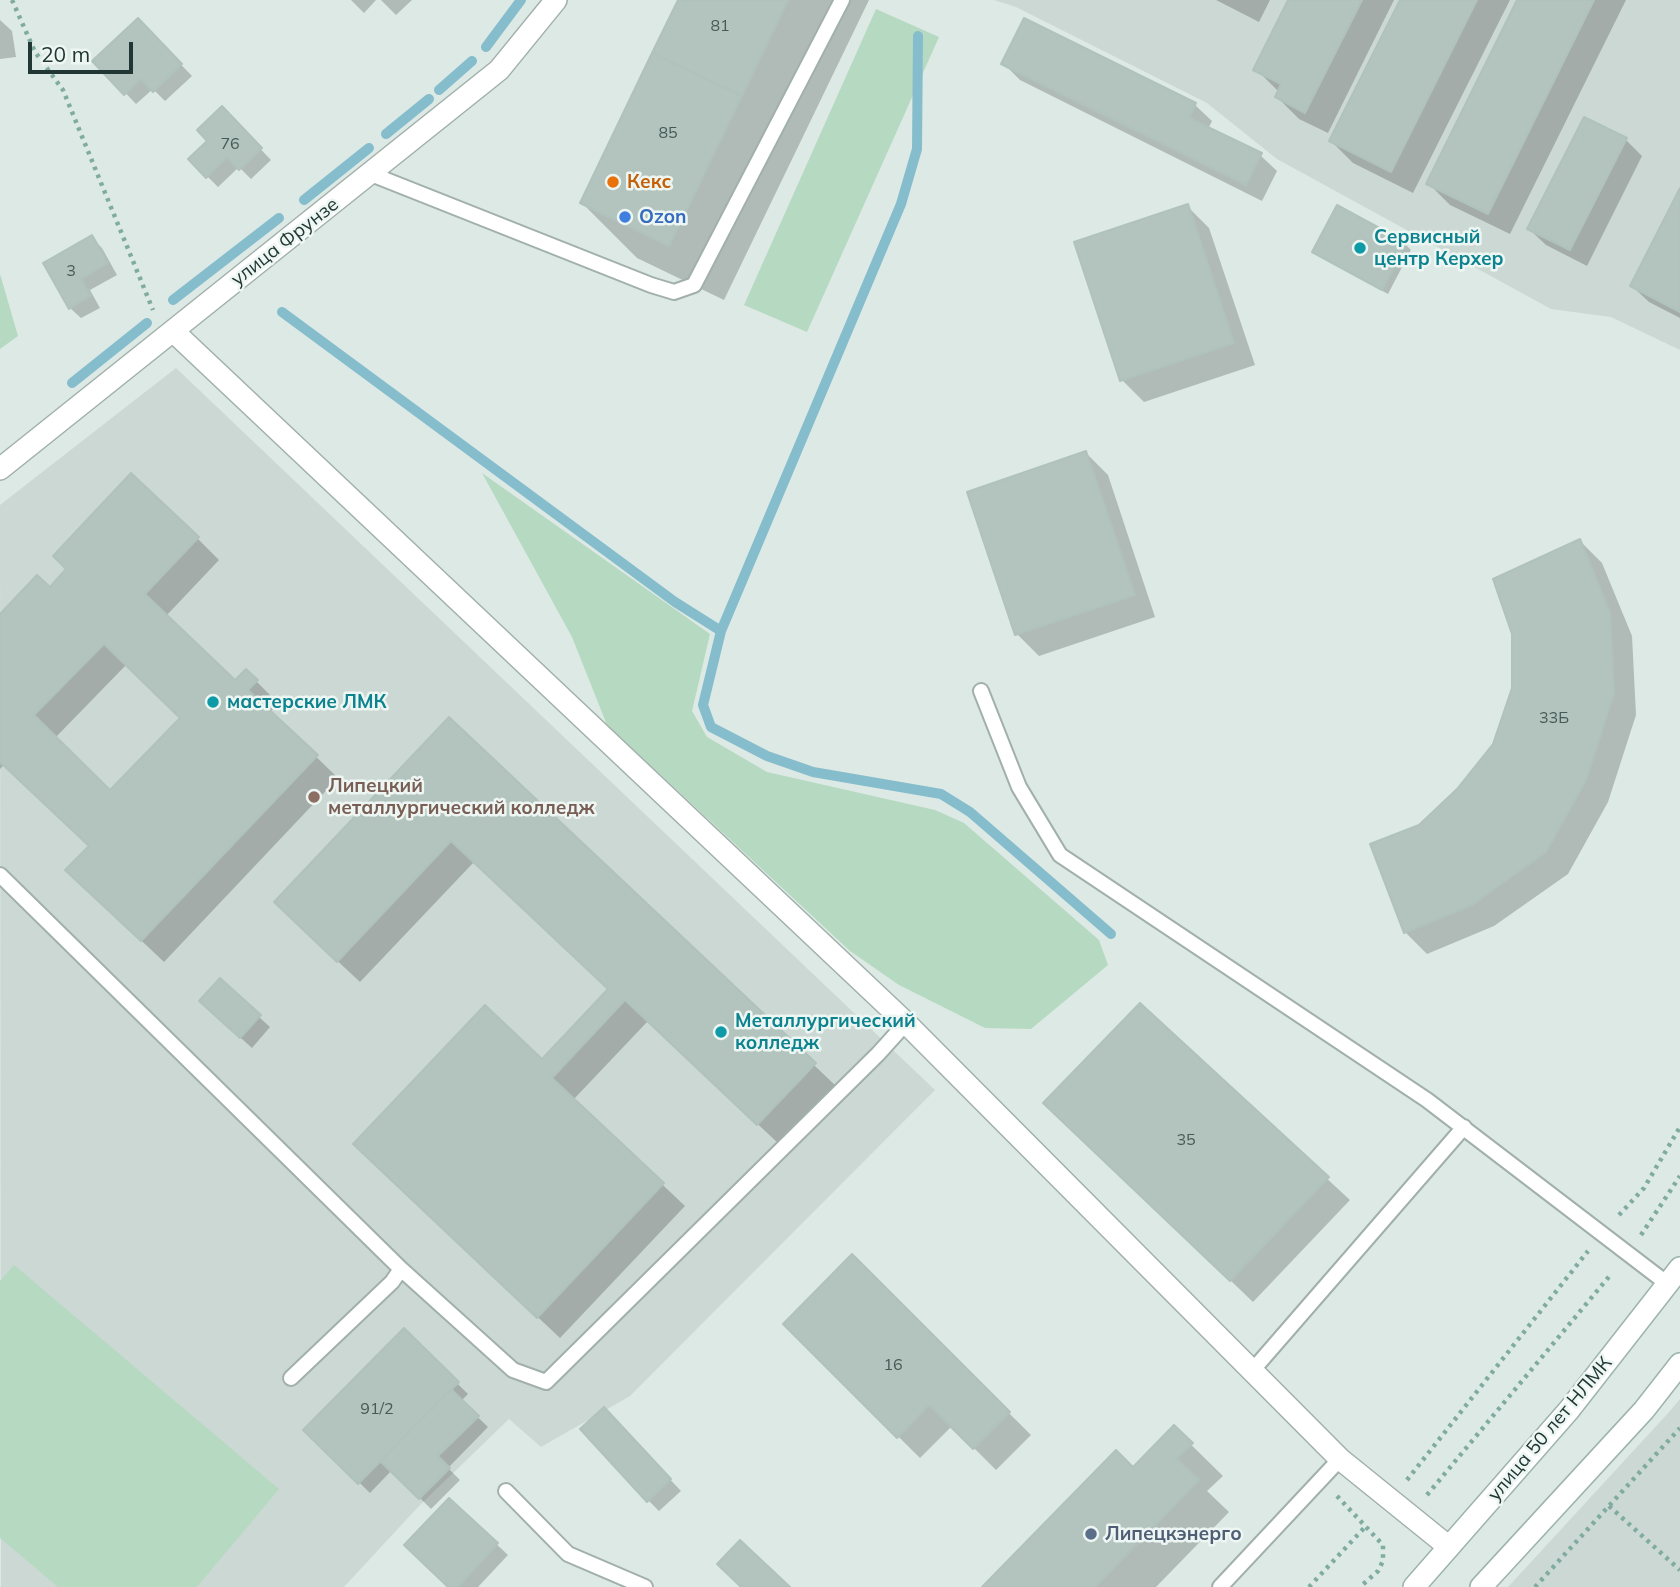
<!DOCTYPE html>
<html>
<head>
<meta charset="utf-8">
<style>
  body { margin:0 }
  #map { position:relative; width:1680px; height:1587px; overflow:hidden; background:#dde9e4; font-family:Mulish,sans-serif }
  canvas { display:block }
  .scale { position:absolute; left:28px; top:42px; width:105px; height:32px; box-sizing:border-box; border:4px solid #203733; border-top:0; padding-left:9px; font-size:21px; line-height:24px; white-space:nowrap; color:#203733; -webkit-text-stroke:5px #edf6f2; paint-order:stroke }
</style>
</head>
<body>
<div id="map">
<canvas width="1680" height="1587"></canvas>
<div class="scale">20 m</div>
</div>
<script>
const c = document.querySelector('canvas').getContext('2d');
c.lineJoin = 'round';
function paint(path, color) { c.fillStyle = color; c.fill(path, 'evenodd'); }
const poly = rows => new Path2D(rows.map(r => 'M' + r).join(''));
function stroke(path, color, width, dash) { c.strokeStyle = color; c.lineWidth = width; c.lineCap = dash ? 'butt' : 'round'; c.setLineDash(dash || []); c.stroke(path); }
function write(font, color, halo, rows, align = 'center') {
  c.font = font + ' Mulish,sans-serif'; c.lineWidth = 5; c.setLineDash([]); c.textBaseline = 'middle'; c.strokeStyle = halo; c.fillStyle = color; for (const [text, x, y, turn = 0] of rows) {
    c.save(); c.translate(x, y); c.rotate((+turn || 0) * Math.PI / 180); c.textAlign = isNaN(turn) ? turn : align; if (halo) c.strokeText(text, 0, 0); c.fillText(text, 0, 0); c.restore();
  }
}
paint(poly([
  [994,0,1680,0,1680,350,1611,317,1551,309,1277,159,1207,103,1016,7],
  [176,368,935,1090,630,1396,541,1447,509,1419,418,1507,344,1587,1,1587,0,505],
  [1680,1399,1680,1587,1508,1587,1670,1411]
]), '#ccd8d3');
paint(poly([
  [876,9,939,37,807,332,744,305],
  [0,274,18,336,0,349],
  [482,473,710,634,692,711,707,737,767,772,935,810,964,823,1099,940,1108,965,1031,1029,985,1028,899,985,850,951,607,725,572,637],
  [14,1265,279,1489,197,1587,58,1587,0,1538,0,1281]
]), '#b6d9c2');
paint(poly([
  [351,0,376,0,364,13],
  [381,0,412,0,396,15],
  [680,0,869,0,724,300,637,258,582,203],
  [1216,0,1270,0,1259,22],
  [1290,0,1394,0,1328,133,1299,119,1277,97,1279,92,1256,69],
  [1402,0,1510,0,1413,193,1353,163,1331,141],
  [1518,0,1626,0,1510,234,1450,205,1428,183],
  [0,20,12,31,16,57,0,59],
  [138,20,192,76,165,101,153,89,136,104,95,61],
  [1003,63,1195,105,1212,121,1208,129,1260,155,1277,171,1262,201,1020,80],
  [222,109,271,160,251,179,239,167,218,187,190,159,209,141],
  [1626,140,1642,156,1587,266,1546,245,1529,229],
  [1680,192,1680,318,1649,302,1632,286],
  [1187,206,1209,228,1255,365,1144,402,1122,380],
  [1338,207,1406,245,1411,250,1388,294,1319,256,1314,251],
  [91,237,102,248,117,275,90,290,100,308,81,318,70,308],
  [1086,453,1108,475,1155,617,1039,656,1017,634],
  [197,538,219,560,166,616,235,682,256,681,278,703,270,712,338,778,164,962,90,892,91,847,4,765,0,769,0,617,50,589],
  [127,664,183,718,110,792,55,738],
  [1580,541,1602,563,1632,636,1636,715,1608,802,1568,874,1494,926,1427,954,1405,932,1420,827,1458,790,1495,745],
  [449,719,836,1086,780,1145,648,1021,573,1100,685,1206,560,1338,377,1166,542,1061,610,990,474,862,360,982,298,924],
  [1140,1006,1350,1200,1253,1302,1068,1125],
  [212,1012,259,1017,270,1027,252,1048],
  [852,1257,1031,1435,996,1470,952,1426,920,1458,785,1324],
  [404,1331,468,1394,461,1401,488,1427,448,1468,460,1480,431,1509,392,1470,370,1493,306,1430],
  [615,1421,681,1491,659,1511,648,1500],
  [1174,1428,1223,1476,1207,1491,1229,1512,1156,1587,985,1587,1133,1470],
  [449,1500,508,1555,478,1587,450,1587]
]), '#0003');
stroke(poly([
  [918,36,917,149,901,204,721,631,703,705,711,727,767,756,813,772,941,794,970,812,1111,934],
  [486,47,521,0],
  [439,90,472,61],
  [386,134,429,99],
  [304,200,369,148],
  [173,300,279,218],
  [282,312,675,602,721,631],
  [72,383,147,323]
]), '#86bdcd', 10);
const building = poly([
  [678,0,788,0,742,96,652,53,678,0],
  [1288,0,1362,0,1305,113,1275,97,1281,84,1253,70,1288,0],
  [1400,0,1477,0,1391,172,1329,141,1400,0],
  [1517,0,1594,0,1488,214,1426,184,1517,0],
  [138,18,182,64,153,92,141,79,124,95,92,61,138,18],
  [1024,18,1196,103,1189,118,1262,153,1246,185,1001,64,1024,18],
  [652,53,742,96,669,246,580,203,652,53],
  [222,106,262,148,239,170,227,157,206,178,188,159,207,141,197,130,222,106],
  [1584,117,1627,138,1570,250,1527,229,1584,117],
  [1680,188,1680,312,1630,286,1680,188],
  [1188,204,1234,343,1120,381,1074,242,1188,204],
  [1337,205,1407,243,1382,290,1312,252,1337,205],
  [92,235,108,263,81,279,91,296,69,309,43,263,92,235],
  [1086,451,1135,595,1015,635,967,492,1086,451],
  [131,473,199,537,145,594,235,680,246,669,258,680,248,690,318,755,141,941,65,870,89,846,0,762,0,614,37,575,50,587,66,569,53,556,131,473],
  [104,644,180,718,110,790,34,715,104,644],
  [1580,539,1610,613,1614,693,1586,780,1546,852,1472,905,1404,933,1370,844,1419,825,1457,789,1493,744,1512,688,1512,634,1493,579,1580,539],
  [449,717,816,1063,757,1125,625,1000,552,1078,664,1183,537,1318,353,1144,485,1005,542,1059,608,989,451,841,337,962,274,902,449,717],
  [220,978,261,1015,240,1038,199,1001,220,978],
  [1140,1003,1329,1177,1230,1281,1043,1103,1140,1003],
  [852,1254,1010,1412,973,1449,929,1405,897,1438,783,1324,852,1254],
  [404,1328,459,1382,358,1484,303,1430,404,1328],
  [451,1389,479,1416,438,1456,450,1468,419,1499,380,1461,451,1389],
  [604,1407,671,1479,647,1502,580,1429,604,1407],
  [1174,1425,1193,1443,1177,1459,1199,1480,1095,1587,982,1587,1116,1450,1133,1467,1174,1425],
  [449,1498,498,1543,458,1587,448,1587,404,1545,449,1498],
  [740,1540,790,1587,741,1587,717,1564,740,1540]
]);
paint(building, '#b3c3bd');
stroke(building, '#b0c2bc', 2);
const service = poly([
  [371,174,651,285,674,292,694,285,842,0],
  [981,691,1019,787,1060,855,1427,1100,1669,1285],
  [0,875,401,1269],
  [1252,1371,1464,1127],
  [291,1378,392,1282,401,1269,513,1370,546,1382,878,1054,906,1023],
  [506,1491,568,1554,645,1587],
  [1220,1587,1340,1459]
]);
const minor = poly([
  [173,331,906,1023,1340,1459,1449,1547],
  [0,469,499,70,556,0]
]);
const secondary = poly([
  [1414,1587,1569,1410,1680,1268],
  [1481,1587,1644,1410,1680,1364]
]);
stroke(service, '#a1b0ab', 18);
stroke(minor, '#a1b0ab', 24);
stroke(secondary, '#9db4ad', 24);
stroke(poly([
  [12,0,35,52,63,90,153,310],
  [1619,1215,1644,1188,1680,1127],
  [1641,1235,1680,1176],
  [1407,1480,1588,1251],
  [1427,1495,1612,1273],
  [1337,1496,1383,1545,1383,1561,1378,1571,1360,1587],
  [1609,1506,1680,1570],
  [1309,1587,1366,1526],
  [1535,1587,1680,1428]
]), '#7faba0', 4.5, [3.5, 5]);
stroke(service, '#fff', 14);
stroke(minor, '#fff', 21);
stroke(secondary, '#fff', 21);
for (const [x, y, r, color] of [
  [613,182,7,"#e8710a"],
  [625,217,7,"#3f7fe0"],
  [1360,248,7,"#0f9aa8"],
  [213,702,7,"#0f9aa8"],
  [314,797,7,"#8d6e63"],
  [721,1032,7,"#0f9aa8"],
  [1091,1534,7,"#5c6f8a"]
]) { const dot = new Path2D(); dot.arc(x, y, r, 0, 2 * Math.PI); c.fillStyle = color; c.fill(dot); stroke(dot, '#edf6f2', 2.5); }
write('16px', '#455a56', null, [
  ["81",720,26],
  ["85",668,133],
  ["76",230,144],
  ["3",71,271],
  ["33Б",1554,718],
  ["35",1186,1140],
  ["16",893,1365],
  ["91/2",377,1409]
]);
write('bold 19px', '#c56008', '#edf6f2', [
  ["Кекс",627,182]
], 'left');
write('bold 19px', '#366cbe', '#edf6f2', [
  ["Ozon",639,217]
], 'left');
write('bold 19px', '#0d838f', '#edf6f2', [
  ["Сервисный",1374,237],
  ["центр Керхер",1374,259],
  ["мастерские ЛМК",227,702],
  ["Металлургический",735,1021],
  ["колледж",735,1043]
], 'left');
write('19px', '#203733', '#edf6f2', [
  ["улица Фрунзе",285,242,-38],
  ["улица 50 лет НЛМК",1550,1429,-50]
]);
write('bold 19px', '#785e54', '#edf6f2', [
  ["Липецкий",328,786],
  ["металлургический колледж",328,808]
], 'left');
write('bold 19px', '#4e5e75', '#edf6f2', [
  ["Липецкэнерго",1105,1534]
], 'left');
</script>
</body>
</html>
